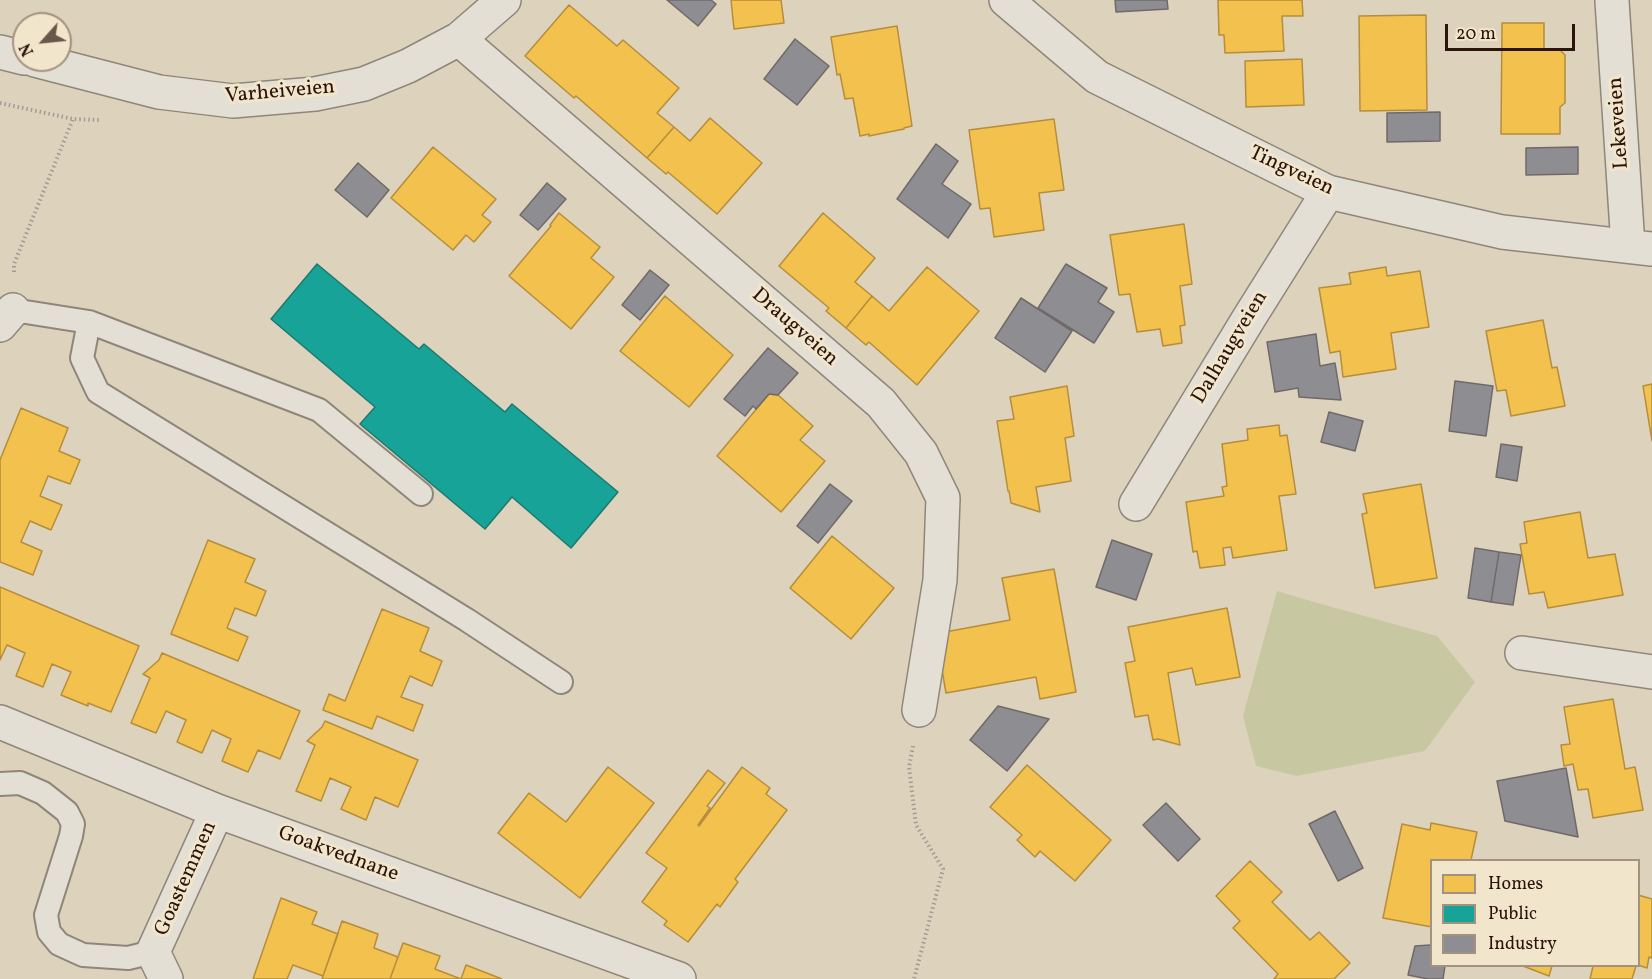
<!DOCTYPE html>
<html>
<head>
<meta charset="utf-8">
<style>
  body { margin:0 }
  #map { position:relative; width:1652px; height:979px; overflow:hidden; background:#ddd3bd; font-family:Vollkorn,serif }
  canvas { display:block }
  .legend { position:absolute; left:1430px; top:859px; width:210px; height:108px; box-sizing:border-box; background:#f1e6cc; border:2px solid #a2927f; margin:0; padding:8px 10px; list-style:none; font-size:18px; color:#2b140c }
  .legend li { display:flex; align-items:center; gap:12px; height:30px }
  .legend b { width:30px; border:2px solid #a2927f }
  .north { position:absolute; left:12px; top:12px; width:60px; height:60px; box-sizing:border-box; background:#f1e6cc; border:2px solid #a2927f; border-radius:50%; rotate:243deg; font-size:16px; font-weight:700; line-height:24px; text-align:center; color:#2b140c }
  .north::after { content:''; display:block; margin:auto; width:21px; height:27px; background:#69574a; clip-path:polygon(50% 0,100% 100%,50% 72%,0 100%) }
  .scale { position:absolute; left:1445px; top:24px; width:130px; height:27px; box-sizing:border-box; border:3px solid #2b140c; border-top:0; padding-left:8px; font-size:18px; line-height:21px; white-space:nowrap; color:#2b140c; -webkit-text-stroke:4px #f1e6cc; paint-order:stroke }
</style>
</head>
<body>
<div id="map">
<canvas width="1652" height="979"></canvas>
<ul class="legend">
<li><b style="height:16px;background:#f2c14e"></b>Homes</li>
<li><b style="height:16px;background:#17a398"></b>Public</li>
<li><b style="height:16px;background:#8d8d92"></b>Industry</li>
</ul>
<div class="north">N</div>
<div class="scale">20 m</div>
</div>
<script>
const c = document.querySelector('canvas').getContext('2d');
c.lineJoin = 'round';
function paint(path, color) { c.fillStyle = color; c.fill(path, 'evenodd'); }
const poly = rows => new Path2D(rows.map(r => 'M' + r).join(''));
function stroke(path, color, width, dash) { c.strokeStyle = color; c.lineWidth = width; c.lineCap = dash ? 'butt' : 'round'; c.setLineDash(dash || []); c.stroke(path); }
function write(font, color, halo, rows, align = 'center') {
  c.font = font + ' Vollkorn,serif'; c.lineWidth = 6; c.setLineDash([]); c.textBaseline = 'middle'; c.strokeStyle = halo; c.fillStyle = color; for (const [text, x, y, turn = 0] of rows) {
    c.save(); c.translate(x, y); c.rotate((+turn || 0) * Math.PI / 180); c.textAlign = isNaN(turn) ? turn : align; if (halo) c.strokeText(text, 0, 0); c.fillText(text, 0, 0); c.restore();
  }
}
paint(poly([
  [1277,591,1314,602,1437,636,1475,682,1425,751,1297,776,1256,766,1243,716]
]), '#c7c8a2');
const homes = poly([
  [731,0,781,0,784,23,734,29,731,0],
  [1218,0,1302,0,1303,16,1282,16,1284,51,1225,53,1224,35,1219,35,1218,0],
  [569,5,617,46,623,40,679,88,657,113,674,127,647,158,576,96,574,98,525,56,569,5],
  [1426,15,1427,110,1360,111,1359,16,1426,15],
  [1502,23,1544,23,1544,50,1560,50,1565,55,1565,103,1560,107,1560,134,1501,134,1502,23],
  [897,26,912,126,904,128,904,129,869,136,869,134,860,136,853,98,845,99,840,74,837,75,831,37,897,26],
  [1302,59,1304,105,1246,107,1245,61,1302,59],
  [710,118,762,163,717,214,668,172,666,174,647,158,674,127,690,141,710,118],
  [1054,119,1064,190,1039,193,1044,230,994,237,990,208,980,209,969,130,1054,119],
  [433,147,496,199,482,215,491,222,474,242,466,235,453,250,391,198,433,147],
  [559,213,600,247,591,258,614,277,571,329,509,276,551,226,550,225,559,213],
  [823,213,875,258,855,282,872,296,846,328,826,311,829,308,779,266,823,213],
  [1184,224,1192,284,1180,286,1185,325,1180,326,1182,343,1163,346,1160,329,1137,332,1130,294,1119,295,1110,235,1184,224],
  [927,267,979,311,917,385,869,342,866,345,846,328,872,296,889,311,927,267],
  [1386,267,1387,276,1420,271,1429,327,1391,333,1396,369,1343,377,1340,351,1330,353,1319,288,1351,284,1349,273,1386,267],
  [665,296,733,355,689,407,620,351,665,296],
  [1543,320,1552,368,1557,367,1565,406,1511,416,1506,390,1497,391,1486,331,1543,320],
  [1652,384,1652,441,1643,386,1652,384],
  [1067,386,1074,436,1065,438,1071,481,1036,487,1040,512,1011,503,1009,491,1008,491,997,421,1014,419,1010,397,1067,386],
  [769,394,778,395,813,426,800,440,825,461,781,512,717,456,769,394],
  [21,408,68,428,59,451,80,460,70,484,48,476,40,496,62,505,51,530,30,521,21,542,42,551,33,575,0,562,0,460,21,408],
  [1279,425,1280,436,1287,435,1296,494,1279,496,1287,550,1233,558,1231,547,1223,548,1225,565,1200,568,1197,551,1193,552,1186,502,1224,496,1222,487,1227,486,1222,444,1248,440,1247,429,1279,425],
  [1421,484,1437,578,1375,588,1362,514,1367,513,1363,494,1421,484],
  [1580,512,1588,558,1615,554,1623,595,1548,608,1544,592,1529,594,1520,544,1527,543,1524,522,1580,512],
  [832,536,894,588,851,639,790,588,832,536],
  [208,540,255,559,245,582,266,591,256,616,235,608,227,628,248,637,238,661,171,634,208,540],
  [1054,569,1076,692,1040,699,1036,677,946,693,941,664,945,632,1010,620,1002,578,1054,569],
  [0,587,139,646,111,712,88,703,88,706,61,695,71,672,52,664,43,687,16,676,25,653,7,645,0,660,0,587],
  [1227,608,1240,677,1196,685,1192,668,1168,673,1180,745,1158,739,1153,740,1148,715,1135,717,1125,663,1135,661,1128,627,1227,608],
  [382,609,429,628,420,651,442,661,432,686,410,676,401,697,423,705,413,731,377,716,372,729,323,710,329,694,345,701,382,609],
  [162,653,300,711,280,759,258,750,248,772,222,761,231,739,212,730,202,753,177,742,186,720,166,711,156,733,131,723,150,678,143,674,159,660,162,653],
  [1613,699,1625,769,1635,767,1643,810,1593,818,1588,789,1578,790,1573,764,1564,766,1561,745,1570,744,1564,707,1613,699],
  [325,721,418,760,398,807,375,797,366,820,341,809,351,787,330,778,321,801,296,791,315,745,307,741,322,727,325,721],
  [1027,765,1111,840,1075,881,1040,851,1035,857,1017,840,1022,835,990,807,1027,765],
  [608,767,654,803,580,898,498,833,529,793,566,822,608,767],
  [742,767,770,788,766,794,787,810,735,879,738,882,720,907,717,904,688,942,664,925,667,921,642,902,667,868,646,853,708,770,725,783,707,806,710,808,698,825,699,826,742,767],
  [1431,823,1477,832,1471,860,1432,860,1432,927,1383,918,1402,824,1430,830,1431,823],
  [1250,861,1282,892,1272,902,1310,940,1319,932,1350,963,1334,979,1274,979,1278,974,1233,928,1240,921,1216,896,1250,861],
  [1638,895,1652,899,1652,958,1649,957,1647,968,1638,965,1638,895],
  [281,898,317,912,312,924,338,934,323,976,293,965,287,979,253,979,281,898],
  [342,921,378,934,374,948,398,957,390,979,322,979,342,921],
  [403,943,440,956,435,969,461,979,390,979,403,943],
  [466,965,502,979,461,979,466,965],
  [1523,966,1552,966,1549,976,1523,966],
  [1593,966,1636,966,1632,979,1590,979,1593,966]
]);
paint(homes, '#f2c14e');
stroke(homes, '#b68d3a', 1.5);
const public = poly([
  [317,264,419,349,424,344,505,412,512,404,618,492,571,548,512,497,485,529,360,424,375,407,271,319,317,264]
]);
paint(public, '#17a398');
stroke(public, '#1d786e', 1.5);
const industry = poly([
  [667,0,711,0,716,4,698,26,667,0],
  [1115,0,1167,0,1168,9,1116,12,1115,0],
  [795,39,829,66,797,105,764,79,795,39],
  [1440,112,1440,141,1387,142,1387,113,1440,112],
  [936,144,958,161,942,184,971,204,948,238,897,199,936,144],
  [1578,147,1578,174,1526,175,1526,148,1578,147],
  [358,163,389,190,367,217,335,190,358,163],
  [547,183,566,199,538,230,520,215,547,183],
  [1066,264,1107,288,1098,302,1114,312,1094,343,1038,308,1066,264],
  [650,270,669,285,640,320,622,305,650,270],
  [1021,298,1072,331,1045,372,995,338,1021,298],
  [1316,334,1320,366,1335,363,1341,400,1299,397,1298,388,1275,392,1267,342,1316,334],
  [768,348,798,373,778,395,769,394,756,409,753,406,745,416,724,399,768,348],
  [1455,381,1493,386,1486,436,1449,431,1455,381],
  [1329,412,1363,421,1355,451,1321,442,1329,412],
  [1501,444,1522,447,1517,481,1496,477,1501,444],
  [830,484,852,501,818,543,797,526,830,484],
  [1112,540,1152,554,1136,600,1096,587,1112,540],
  [1475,548,1499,552,1491,602,1468,598,1475,548],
  [1499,552,1521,555,1513,605,1491,602,1499,552],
  [998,706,1049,719,1007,771,970,740,998,706],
  [1566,768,1578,837,1505,821,1497,781,1566,768],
  [1166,803,1200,839,1178,861,1143,825,1166,803],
  [1335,811,1363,868,1338,881,1309,824,1335,811],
  [1430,945,1432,945,1432,966,1445,966,1443,979,1428,979,1408,975,1415,946,1430,945]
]);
paint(industry, '#8d8d92');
stroke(industry, '#70696a', 1.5);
const lane = poly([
  [13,310,89,322,319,410,421,494],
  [89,322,82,358,98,392,467,620,561,682],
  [0,784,20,783,43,793,67,812,73,824,71,836,46,915,49,932,59,944,83,955,128,958,153,952]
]);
const street = poly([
  [1006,0,1097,77,1328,192,1502,232,1652,249],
  [1612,1,1628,246],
  [459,39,881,403,921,453,943,498,940,580,919,710],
  [0,52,24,58],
  [35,60,159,92,233,101,315,94,364,84,408,66,459,39,504,0],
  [0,325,13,310],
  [1136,504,1249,318,1328,192],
  [1522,653,1652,672],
  [0,722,217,811,679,979],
  [166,979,153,952,217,811]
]);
stroke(lane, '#8f8679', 26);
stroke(street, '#8f8679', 36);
stroke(poly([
  [0,103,73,119,99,120],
  [14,272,14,264,73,119],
  [913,746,909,767,916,825,943,869,914,979]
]), '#a29b92', 4, [1.5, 3]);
stroke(lane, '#e4dfd4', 22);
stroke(street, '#e4dfd4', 33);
write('21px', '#2b140c', '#f1e6cc', [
  ["Varheiveien",280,93,-5],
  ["Lekeveien",1620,123,-94],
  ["Tingveien",1291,172,25],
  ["Draugveien",794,328,41],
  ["Dalhaugveien",1231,348,-59],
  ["Goakvednane",338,855,20],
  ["Goastemmen",187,879,-66]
]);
</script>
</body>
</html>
